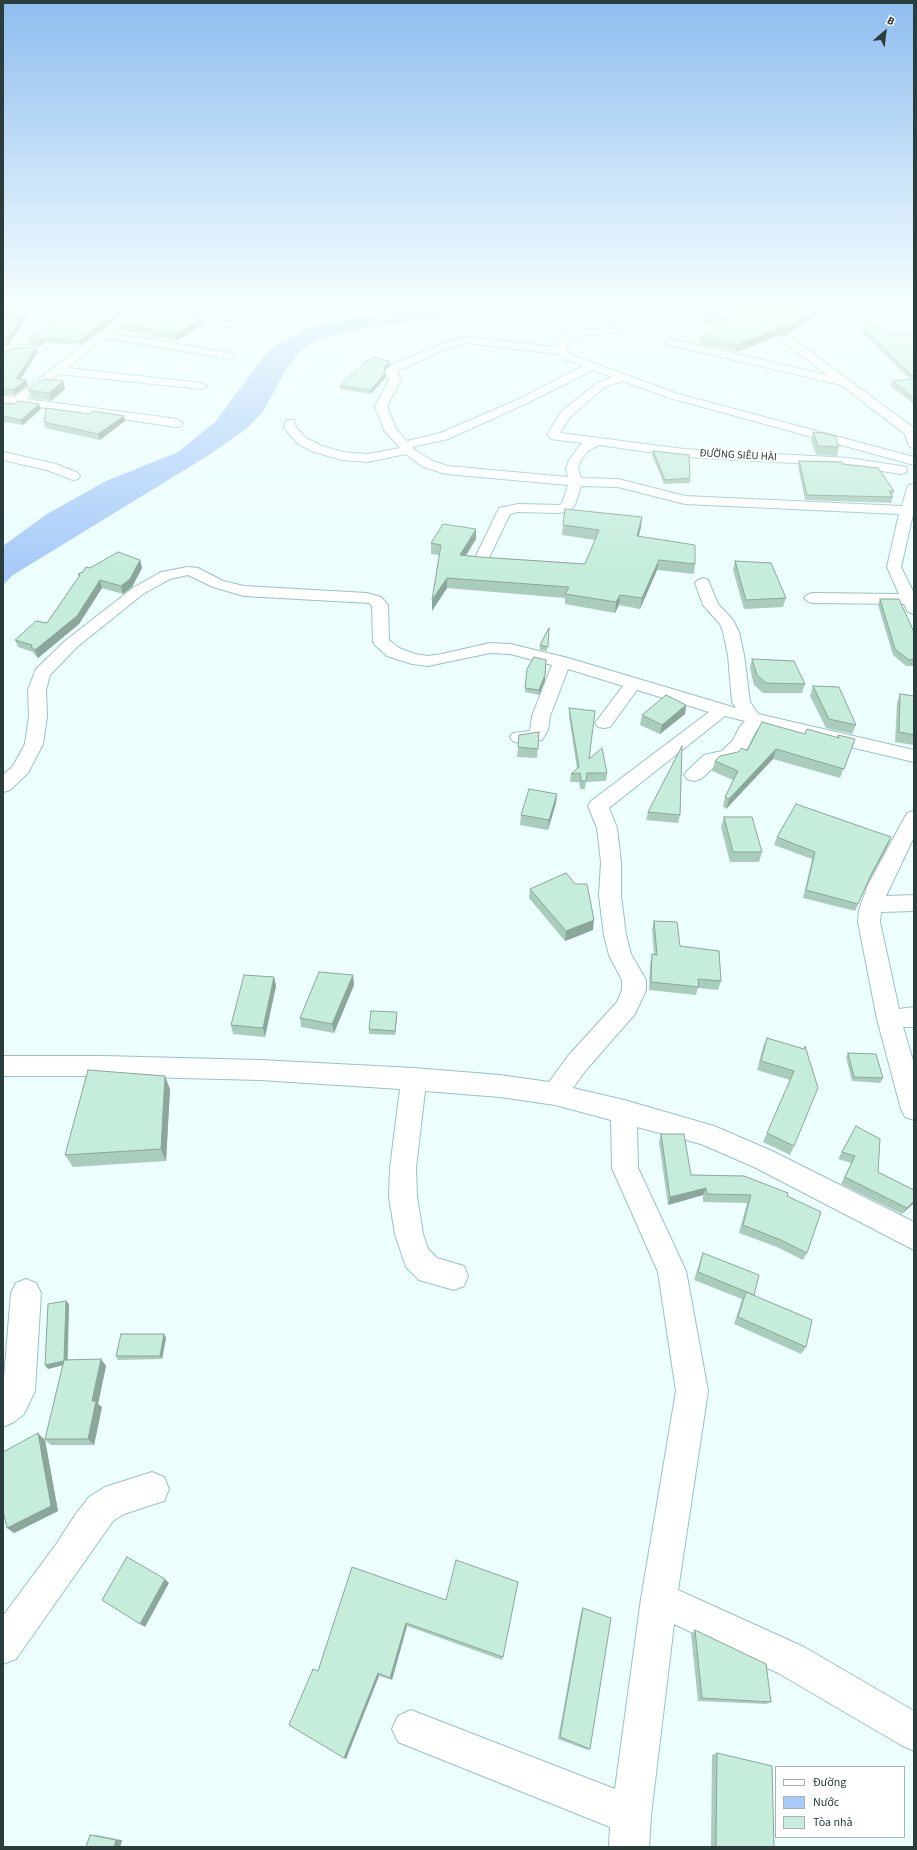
<!DOCTYPE html>
<html>
<head>
<meta charset="utf-8">
<style>
  body { margin:0 }
  #map { position:relative; width:917px; height:1850px; overflow:hidden; background:#ecfefe; font-family:"Source Sans 3",sans-serif }
  canvas { display:block }
  .frame { position:absolute; inset:0; border:4px solid #2a3c3c; pointer-events:none }
  .legend { position:absolute; left:775px; top:1766px; width:130px; height:72px; box-sizing:border-box; background:#fff; border:1px solid #aab1b1; margin:0; padding:5px 7px; list-style:none; font-size:12px; color:#2a3c3c }
  .legend li { display:flex; align-items:center; gap:8px; height:20px }
  .legend b { width:20px; border:1px solid #aab1b1 }
  .north { position:absolute; left:865px; top:12px; width:40px; height:40px; -webkit-text-stroke:3px #fff; paint-order:stroke; rotate:28deg; font-size:11px; font-weight:700; line-height:16px; text-align:center; color:#2a3c3c }
  .north::after { content:''; display:block; margin:auto; width:14px; height:18px; background:#2a3c3c; clip-path:polygon(50% 0,100% 100%,50% 72%,0 100%) }
</style>
</head>
<body>
<div id="map">
<canvas width="917" height="1850"></canvas>
<div class="frame"></div>
<ul class="legend">
<li><b style="height:5px;background:#fff"></b>Đường</li>
<li><b style="height:11px;background:#a8cbf9"></b>Nước</li>
<li><b style="height:11px;background:#c6eddc"></b>Tòa nhà</li>
</ul>
<div class="north">B</div>
</div>
<script>
const c = document.querySelector('canvas').getContext('2d');
c.lineJoin = 'round';
function paint(path, color) { c.fillStyle = color; c.fill(path, 'evenodd'); }
const poly = rows => new Path2D(rows.map(r => 'M' + r).join(''));
function stroke(path, color, width, dash) { c.strokeStyle = color; c.lineWidth = width; c.lineCap = dash ? 'butt' : 'round'; c.setLineDash(dash || []); c.stroke(path); }
function write(font, color, halo, rows, align = 'center') {
  c.font = font + ' "Source Sans 3",sans-serif'; c.lineWidth = 4; c.setLineDash([]); c.textBaseline = 'middle'; c.strokeStyle = halo; c.fillStyle = color; for (const [text, x, y, turn = 0] of rows) {
    c.save(); c.translate(x, y); c.rotate((+turn || 0) * Math.PI / 180); c.textAlign = isNaN(turn) ? turn : align; if (halo) c.strokeText(text, 0, 0); c.fillText(text, 0, 0); c.restore();
  }
}
paint(poly([
  [437,307,488,307,441,319,377,325,320,339,302,349,286,370,262,413,246,429,209,455,13,575,3,585,3,546,47,514,106,481,178,452,215,422,269,350,306,328,359,317]
]), '#a8cbf9');
const minor = poly([
  [134,307,145,307,112,333,230,353,235,356,230,359,105,338,67,368,201,383,207,386,201,389,59,374,26,399,177,419,183,423,181,426,177,427,3,402,3,396,15,397,134,307],
  [659,307,670,307,643,330,579,336,571,340,566,348,568,351,572,355,678,394,914,457,914,465,670,398,622,381,605,387,594,396,570,417,560,433,684,449,849,458,901,466,906,467,907,470,906,473,901,474,849,466,684,457,599,445,588,451,581,460,578,469,581,478,618,479,685,496,902,506,907,488,909,485,914,484,914,510,901,567,914,593,914,614,908,612,904,604,812,603,807,601,804,598,807,595,812,593,899,594,887,567,899,514,685,504,618,487,581,486,575,505,569,511,559,513,518,512,510,514,487,562,485,565,480,566,475,565,473,562,499,508,518,504,560,505,562,503,568,485,446,474,423,467,406,454,368,462,342,460,314,452,298,444,284,428,286,420,294,420,296,427,306,438,322,446,343,452,368,454,400,448,384,430,375,406,389,380,385,372,387,369,393,364,447,342,468,337,556,347,563,336,573,331,636,325,659,307],
  [468,343,558,354,564,359,583,366,515,401,440,433,407,441,396,429,387,406,401,380,397,371,454,346,468,343],
  [593,370,612,377,597,383,561,412,547,434,551,439,583,443,580,445,569,460,566,469,568,477,448,466,433,461,417,452,412,447,448,439,523,405,593,370],
  [888,307,902,307,914,312,914,319,888,307],
  [172,313,236,322,241,325,236,328,168,318,167,316,172,313],
  [785,335,789,336,914,428,914,448,910,447,908,444,905,434,841,385,670,345,665,342,670,339,828,375,781,340,780,338,781,336,785,335],
  [3,345,41,346,46,349,41,352,3,351,3,345],
  [3,452,56,464,78,473,80,476,78,479,73,480,47,470,3,460,3,452],
  [188,567,198,568,223,581,244,586,367,593,381,597,388,605,389,640,399,648,415,654,428,656,442,654,490,643,510,644,568,658,736,708,732,702,728,655,723,632,720,624,703,605,695,583,698,580,703,578,708,580,718,604,733,620,739,632,744,655,750,702,758,714,914,750,914,762,761,726,756,731,748,747,735,760,717,764,701,779,694,781,687,779,684,775,687,771,704,755,722,751,733,740,739,728,745,721,725,716,609,808,617,828,621,862,621,896,626,935,631,954,646,980,646,990,635,1014,586,1070,573,1088,624,1100,714,1126,772,1151,914,1222,914,1250,754,1167,701,1144,637,1127,638,1168,686,1271,708,1391,678,1590,804,1647,914,1711,914,1751,901,1745,778,1673,674,1624,651,1815,649,1847,609,1847,610,1827,398,1742,392,1729,398,1716,411,1710,615,1789,641,1599,676,1391,658,1272,612,1168,611,1120,555,1105,500,1097,425,1091,416,1168,417,1197,423,1234,428,1249,437,1258,464,1266,468,1276,464,1286,454,1290,419,1280,406,1267,395,1234,389,1197,390,1168,400,1089,260,1080,103,1076,3,1076,3,1056,103,1056,260,1060,414,1068,500,1075,549,1082,568,1056,617,1002,622,990,622,980,609,955,604,935,599,896,601,862,597,828,588,806,591,801,709,712,637,690,610,727,604,728,598,727,595,723,623,686,568,669,550,716,548,730,542,740,519,743,513,741,510,737,513,733,530,731,532,716,552,665,510,654,490,653,428,666,412,664,387,656,375,645,373,642,372,606,369,603,244,596,213,587,188,575,170,579,143,594,77,647,50,675,46,690,47,716,43,744,28,773,10,790,3,792,3,775,13,766,25,744,29,716,28,690,36,669,65,641,133,588,161,572,188,567],
  [914,811,914,837,886,896,914,895,914,911,881,912,880,922,899,1009,914,1007,914,1027,903,1027,914,1064,914,1120,905,1117,901,1109,877,1019,858,922,859,910,868,885,907,813,914,811],
  [26,1279,36,1283,41,1293,35,1391,24,1414,14,1422,3,1427,3,1390,11,1293,16,1283,26,1279],
  [152,1472,164,1477,169,1489,164,1501,124,1514,113,1521,16,1659,3,1664,3,1616,57,1543,75,1515,89,1497,105,1487,152,1472]
]);
stroke(minor, '#97c3c3', 2);
paint(minor, '#fff');
paint(poly([
  [3,307,33,308,9,344,3,344,3,323,16,319,13,317],
  [146,307,225,307,225,310,214,317,146,308],
  [712,307,829,307,787,334,781,335,736,352,699,344,700,337,720,325,700,322,701,315],
  [82,312,81,345,44,343,42,345,29,344,28,339],
  [201,318,202,325,176,341,120,329,119,322],
  [863,328,895,333,914,332,914,404,890,386,892,381,910,379,862,333],
  [37,353,20,380,26,380,28,385,15,395,3,395,3,354],
  [390,361,390,365,385,370,386,377,371,394,340,389,340,386],
  [63,381,65,389,51,401,31,398,28,390],
  [3,399,5,404,41,409,23,425,3,422],
  [125,421,100,440,45,428,44,422],
  [813,432,839,447,837,456,816,455,811,440],
  [653,451,690,478,690,483,664,484,652,455],
  [799,461,843,464,894,491,892,496,893,497,891,503,805,500,798,466],
  [642,517,641,527,639,536,695,564,694,574,657,570,640,609,619,605,615,613,565,604,565,598,447,588,432,611,439,555,431,554,431,543,476,539,466,555,480,557,585,564,595,540,562,535,563,525],
  [140,560,142,568,132,587,123,594,102,588,79,624,38,658,34,654,33,652,18,647,15,640,47,623,79,577,78,574,90,568],
  [735,561,786,598,783,607,744,609,733,570],
  [880,599,914,632,914,666,906,666,893,655,878,605],
  [549,628,547,651,540,650,540,645],
  [752,659,805,684,802,693,763,693,754,685,750,668],
  [545,680,539,695,525,692,525,688],
  [813,686,856,725,852,734,826,728,810,696],
  [900,694,914,696,914,745,895,742,897,703],
  [686,705,685,714,660,734,640,725,642,715],
  [569,708,589,759,607,773,606,781,586,782,585,789,580,789,579,782,570,782,571,774,577,769,569,716],
  [539,732,537,758,517,757,518,747],
  [805,734,837,737,838,735,855,739,840,778,773,759,726,809,723,806,725,797,733,780,712,771,715,761],
  [557,794,556,803,548,830,520,825,521,815],
  [648,812,680,815,678,823,646,820],
  [724,817,762,852,759,862,730,862,721,827],
  [777,837,891,837,888,845,867,884,855,911,803,898,812,859,774,845],
  [530,889,593,930,565,941,529,898],
  [654,921,680,946,721,981,718,990,698,988,696,995,649,990,650,963,652,954,654,954,652,930],
  [353,975,354,985,334,1033,301,1027,300,1018],
  [274,977,276,986,265,1037,233,1034,231,1025],
  [397,1017,395,1035,369,1034,369,1029],
  [767,1038,804,1049,794,1146,790,1155,763,1142,790,1080,757,1070,763,1047],
  [848,1053,883,1078,880,1083,852,1081,846,1057],
  [170,1089,166,1161,73,1167,65,1155],
  [856,1126,878,1172,914,1190,914,1203,902,1214,841,1184,851,1163,838,1159],
  [661,1134,691,1175,787,1196,807,1253,803,1260,777,1247,739,1233,747,1203,703,1202,703,1195,668,1205,659,1142],
  [703,1253,754,1295,806,1347,801,1354,734,1324,742,1299,694,1280,700,1261],
  [66,1301,69,1304,68,1360,101,1359,106,1366,98,1404,102,1407,94,1445,51,1445,45,1440,58,1511,14,1533,45,1439,63,1365,48,1369],
  [166,1338,162,1359,118,1360,116,1356],
  [352,1567,503,1657,502,1660,407,1626,392,1680,379,1676,346,1759,318,1671],
  [583,1608,590,1749,588,1750,558,1739,581,1612],
  [695,1630,771,1702,766,1704,698,1701,691,1634],
  [717,1753,774,1847,711,1847,712,1755],
  [90,1835,97,1835,122,1840,120,1847,86,1847]
]), '#aaccbd');
paint(poly([
  [29,307,33,307,33,308,9,344,7,339],
  [124,307,132,307,81,345,79,341],
  [222,307,225,307,225,310,214,317,213,313],
  [820,307,829,307,787,334,781,335,736,352,737,345],
  [11,312,13,317,3,320,3,314],
  [201,318,202,325,176,341,175,335],
  [42,338,44,343,42,345,41,340],
  [36,348,37,353,17,385,16,379],
  [390,361,390,365,384,371,384,367],
  [385,373,386,377,371,394,371,390],
  [26,380,28,385,15,395,13,390],
  [63,381,65,389,51,401,49,393],
  [39,404,41,409,23,425,21,420],
  [124,416,125,421,100,440,98,434],
  [642,517,641,527,636,546,637,536],
  [476,529,476,539,460,565,460,555],
  [140,560,142,568,132,587,123,594,121,586],
  [659,560,657,570,640,609,642,598],
  [447,578,447,588,432,611,432,600],
  [100,580,102,588,79,624,38,658,35,650],
  [620,595,619,605,615,613,616,602],
  [546,660,545,680,539,695,539,690],
  [686,705,685,714,660,734,662,725],
  [776,749,773,759,726,809,729,799],
  [557,794,556,803,548,830,549,820],
  [891,837,888,845,867,884,855,911,870,877],
  [594,920,593,930,565,941,566,931],
  [353,975,354,985,334,1033,332,1024],
  [274,977,276,986,265,1037,263,1028],
  [397,1012,397,1017,395,1035,395,1031],
  [165,1076,170,1089,166,1161,161,1149],
  [706,1188,703,1195,668,1205,670,1197],
  [914,1201,914,1203,902,1214,907,1208],
  [66,1301,69,1304,67,1364,48,1369,45,1365],
  [164,1334,166,1338,162,1359,160,1356],
  [101,1359,106,1366,98,1404,102,1407,94,1445,88,1439,92,1401],
  [38,1433,45,1440,58,1511,14,1533,7,1528],
  [165,1579,169,1583,145,1627,140,1624],
  [406,1623,407,1626,392,1680,390,1678],
  [378,1673,379,1676,346,1759,344,1758],
  [116,1840,122,1840,120,1847,114,1847]
]), '#8ba69a');
const building = poly([
  [3,307,29,307,7,339,3,339,3,323,16,319,17,316,11,312,3,314,3,307],
  [88,307,124,307,79,341,42,338,41,340,28,339,74,311,82,312,88,307],
  [173,307,222,307,213,313,173,307],
  [712,307,820,307,789,327,782,327,737,345,700,337,730,319,701,315,712,307],
  [136,309,201,318,175,335,119,322,136,309],
  [869,321,886,332,895,333,914,332,914,377,863,328,869,321],
  [13,348,36,348,16,379,26,380,13,390,3,389,3,354,13,348],
  [373,357,390,361,384,367,385,373,371,390,340,386,364,363,373,357],
  [43,379,63,381,49,393,28,390,43,379],
  [914,379,914,398,892,381,914,379],
  [19,401,39,404,21,420,3,416,3,402,5,404,13,404,19,401],
  [46,408,89,414,93,411,124,416,98,434,44,422,46,408],
  [813,432,823,433,835,436,839,447,818,446,813,432],
  [653,451,689,455,690,478,665,480,653,451],
  [799,461,842,462,843,464,878,468,894,491,889,491,893,497,807,495,799,461],
  [565,509,642,517,637,536,695,545,695,564,659,560,642,598,620,595,616,602,565,594,569,587,447,578,432,600,441,545,431,543,443,524,476,529,460,555,480,557,585,564,599,530,563,525,565,509],
  [118,552,140,560,130,579,121,586,100,580,77,616,35,650,31,647,32,645,15,640,36,621,47,623,80,575,78,574,83,572,86,567,90,568,118,552],
  [735,561,771,563,786,598,746,600,735,561],
  [880,599,899,599,914,632,914,659,909,660,895,649,880,599],
  [549,628,548,647,540,645,549,628],
  [534,657,546,660,545,675,539,690,525,688,527,669,534,657],
  [752,659,794,661,805,684,766,683,757,675,752,659],
  [813,686,839,687,856,725,829,719,813,686],
  [900,694,914,696,914,735,899,732,900,694],
  [666,695,686,705,662,725,642,715,666,695],
  [569,708,595,711,589,759,602,748,607,773,587,773,586,781,581,781,580,773,571,774,579,767,569,708],
  [762,722,805,734,807,729,839,738,838,735,855,739,844,769,776,749,729,799,725,797,738,771,715,761,720,756,738,752,742,748,747,751,762,722],
  [539,732,538,749,518,747,519,735,539,732],
  [682,746,680,815,648,812,682,746],
  [529,789,557,794,549,820,521,815,529,789],
  [796,804,891,837,870,877,858,904,806,890,815,852,777,837,796,804],
  [724,817,752,817,762,852,733,852,724,817],
  [566,873,575,884,587,884,594,920,566,931,530,889,566,873],
  [654,921,677,922,680,946,719,951,721,981,698,979,699,987,651,982,652,954,657,955,654,921],
  [319,972,353,975,332,1024,300,1018,319,972],
  [244,975,274,977,263,1028,231,1025,244,975],
  [371,1011,397,1012,395,1031,369,1029,371,1011],
  [767,1038,804,1049,805,1046,818,1088,794,1146,767,1133,794,1071,761,1061,767,1038],
  [848,1053,876,1054,883,1078,854,1077,848,1053],
  [88,1070,165,1076,161,1149,65,1155,88,1070],
  [856,1126,880,1139,878,1172,914,1190,914,1201,907,1208,845,1177,855,1156,842,1152,856,1126],
  [661,1134,684,1134,691,1175,744,1176,788,1193,787,1196,821,1212,807,1253,781,1240,743,1225,751,1195,707,1194,706,1188,670,1197,661,1134],
  [703,1253,759,1275,754,1295,698,1272,703,1253],
  [746,1292,812,1320,806,1347,738,1317,746,1292],
  [66,1301,64,1361,45,1365,48,1304,66,1301],
  [121,1334,164,1334,160,1356,116,1356,121,1334],
  [101,1359,92,1401,96,1401,88,1439,45,1439,64,1360,101,1359],
  [38,1433,51,1506,7,1528,3,1511,3,1452,38,1433],
  [127,1557,165,1579,140,1624,102,1600,127,1557],
  [456,1560,518,1582,503,1657,406,1623,390,1678,378,1673,344,1758,289,1725,313,1669,318,1671,352,1567,446,1600,456,1560],
  [583,1608,611,1618,590,1749,560,1737,583,1608],
  [695,1630,766,1664,771,1702,702,1698,695,1630],
  [717,1753,772,1766,774,1847,716,1847,717,1753],
  [90,1835,116,1840,114,1847,86,1847,90,1835]
]);
paint(building, '#c6eddc');
stroke(building, '#8ba69a', 1);
const sky = c.createLinearGradient(0, 0, 0, 566);
sky.addColorStop(0, '#8ebdef');
sky.addColorStop(0.54, '#f6ffff');
sky.addColorStop(1, '#f6ffff00');
c.fillStyle = sky;
c.fillRect(0, 0, 917, 566);
write('11px', '#2a3c3c', '#fff', [
  ["ĐƯỜNG SIÊU HÀI",738,456,3]
]);
</script>
</body>
</html>
